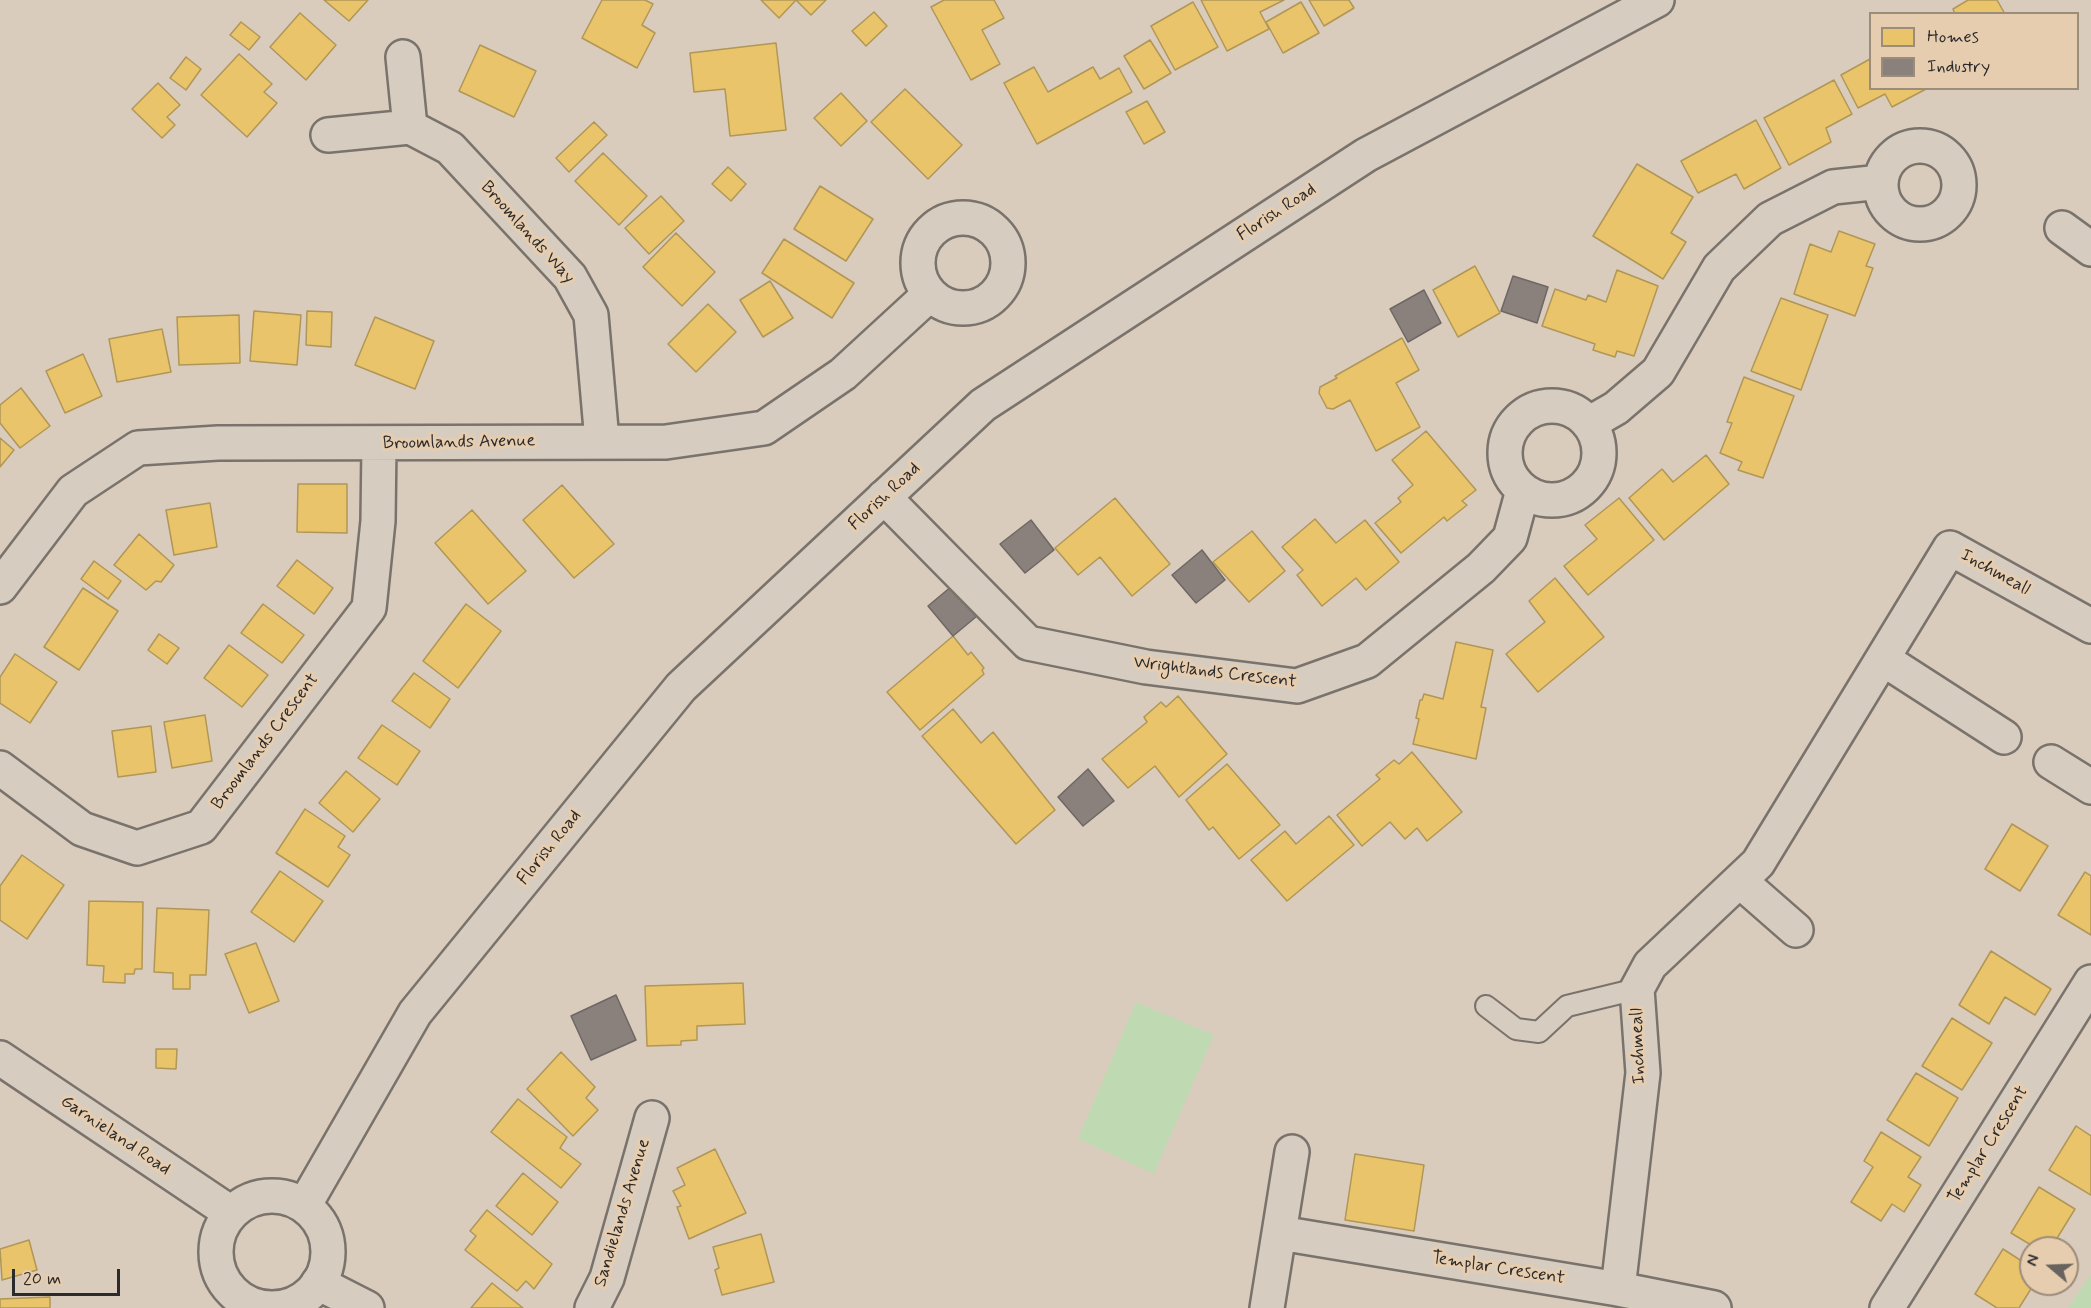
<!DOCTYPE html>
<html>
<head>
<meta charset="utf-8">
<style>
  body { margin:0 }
  #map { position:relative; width:2091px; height:1308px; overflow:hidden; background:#daccbc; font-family:Mynerve,sans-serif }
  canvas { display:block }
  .legend { position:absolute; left:1869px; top:12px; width:210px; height:78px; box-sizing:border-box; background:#e7cdaf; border:2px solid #9c8c7a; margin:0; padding:8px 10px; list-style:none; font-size:18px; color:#2b2b2b }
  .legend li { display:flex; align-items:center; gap:12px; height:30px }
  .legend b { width:30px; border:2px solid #9c8c7a }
  .north { position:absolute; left:2019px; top:1236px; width:60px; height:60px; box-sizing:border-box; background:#e7cdaf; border:2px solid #9c8c7a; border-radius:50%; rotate:289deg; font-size:16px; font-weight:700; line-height:24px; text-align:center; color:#2b2b2b }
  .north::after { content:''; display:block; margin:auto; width:21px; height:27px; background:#68635e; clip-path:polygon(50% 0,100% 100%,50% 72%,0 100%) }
  .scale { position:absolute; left:12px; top:1269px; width:108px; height:27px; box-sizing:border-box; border:3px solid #2b2b2b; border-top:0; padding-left:8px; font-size:18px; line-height:21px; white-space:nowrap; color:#2b2b2b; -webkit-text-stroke:4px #e7cdaf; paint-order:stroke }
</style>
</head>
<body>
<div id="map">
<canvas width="2091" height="1308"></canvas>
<ul class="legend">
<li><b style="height:16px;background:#e9c46a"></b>Homes</li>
<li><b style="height:16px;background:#8a817c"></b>Industry</li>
</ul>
<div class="north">N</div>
<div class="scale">20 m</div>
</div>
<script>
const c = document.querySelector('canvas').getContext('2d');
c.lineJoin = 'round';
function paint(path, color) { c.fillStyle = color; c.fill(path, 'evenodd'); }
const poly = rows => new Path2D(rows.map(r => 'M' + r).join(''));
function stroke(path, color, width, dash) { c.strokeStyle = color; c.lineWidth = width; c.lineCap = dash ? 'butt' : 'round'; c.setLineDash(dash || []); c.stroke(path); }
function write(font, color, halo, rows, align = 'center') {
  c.font = font + ' Mynerve,sans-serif'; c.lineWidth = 6; c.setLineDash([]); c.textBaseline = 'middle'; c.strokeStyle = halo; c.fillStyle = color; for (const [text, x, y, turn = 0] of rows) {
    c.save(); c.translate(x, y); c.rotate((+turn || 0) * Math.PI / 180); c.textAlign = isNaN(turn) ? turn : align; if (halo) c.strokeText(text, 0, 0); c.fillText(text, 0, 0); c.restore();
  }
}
paint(poly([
  [1136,1002,1214,1035,1154,1174,1078,1139],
  [2091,1274,2091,1308,2068,1308]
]), '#bfdab3');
const homes = poly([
  [324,0,368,0,349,21,324,0],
  [602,0,645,0,653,4,642,25,655,33,637,68,582,38,602,0],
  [761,0,826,0,811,15,796,0,779,18,761,0],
  [944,0,994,0,1004,18,982,30,1000,64,971,80,931,7,944,0],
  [1201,0,1284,0,1260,12,1269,29,1227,51,1201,0],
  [1309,0,1349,0,1354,8,1324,26,1309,0],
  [1968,0,1997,0,2005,14,1955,14,1953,9,1968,0],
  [1193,2,1218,47,1175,70,1151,26,1193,2],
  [1301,2,1319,33,1283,53,1266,22,1301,2],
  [874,12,887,26,866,46,852,31,874,12],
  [300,13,336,45,306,80,270,47,300,13],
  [241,22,260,37,249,50,230,35,241,22],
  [1150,40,1171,73,1144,89,1124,56,1150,40],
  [776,43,786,130,730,136,725,89,694,92,690,53,776,43],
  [480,45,536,71,514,117,459,91,480,45],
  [239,54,272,84,264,92,277,103,247,137,201,95,239,54],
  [186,57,201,69,186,90,170,78,186,57],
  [1870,59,1870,88,1928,88,1892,107,1885,94,1858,108,1841,75,1870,59],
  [1034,67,1048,92,1093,67,1100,79,1119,68,1132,92,1037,144,1004,83,1034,67],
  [1834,80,1852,114,1826,128,1831,142,1789,165,1764,118,1834,80],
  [158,83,180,105,167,117,175,125,162,138,132,109,158,83],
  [905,89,962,145,928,179,871,122,905,89],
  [841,93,867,121,841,146,814,118,841,93],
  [1147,101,1165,132,1144,144,1126,112,1147,101],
  [1756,120,1781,168,1744,189,1736,174,1698,193,1681,161,1756,120],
  [594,122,607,135,569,172,556,158,594,122],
  [603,153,647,196,619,225,575,181,603,153],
  [1637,164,1693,197,1671,233,1686,242,1663,279,1593,236,1637,164],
  [728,167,746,184,731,201,712,184,728,167],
  [820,186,873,219,846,261,794,229,820,186],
  [661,196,684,221,649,254,625,228,661,196],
  [1839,231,1875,244,1866,266,1873,268,1855,316,1794,294,1810,244,1831,252,1839,231],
  [676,233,715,272,682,306,643,267,676,233],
  [784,239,854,283,832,318,762,273,784,239],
  [1475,266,1500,313,1458,337,1433,290,1475,266],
  [1617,270,1658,286,1634,356,1617,351,1615,357,1593,350,1595,344,1542,326,1555,289,1586,300,1588,295,1606,302,1617,270],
  [770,281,793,318,763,337,740,300,770,281],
  [1781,298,1828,315,1801,390,1751,371,1781,298],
  [708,304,736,332,696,372,668,344,708,304],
  [254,311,301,315,297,365,250,361,254,311],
  [307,311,332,312,331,347,306,345,307,311],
  [239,315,240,363,179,365,177,317,239,315],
  [375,317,434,341,415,389,355,365,375,317],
  [162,329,171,372,117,382,109,339,162,329],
  [1402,338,1419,370,1396,383,1420,427,1376,451,1350,400,1333,409,1327,408,1319,393,1320,387,1337,378,1335,376,1402,338],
  [83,354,102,396,65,413,46,371,83,354],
  [1744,377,1794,396,1763,478,1738,470,1742,462,1720,453,1732,423,1727,422,1744,377],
  [21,388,50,426,20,448,0,423,0,405,21,388],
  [1426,431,1476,490,1462,501,1467,505,1447,521,1444,517,1401,553,1375,523,1401,502,1398,498,1413,485,1392,460,1426,431],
  [0,438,14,450,0,467,0,438],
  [1706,455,1729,484,1664,540,1629,498,1662,469,1673,482,1706,455],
  [298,484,347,484,347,533,297,532,298,484],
  [562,485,614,544,574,578,523,520,562,485],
  [1115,498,1170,564,1132,596,1100,557,1078,575,1055,548,1115,498],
  [1619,498,1654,540,1588,595,1564,566,1597,539,1585,525,1619,498],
  [210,503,217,547,174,555,166,510,210,503],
  [472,510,526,571,488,604,435,543,472,510],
  [1315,519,1336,543,1365,520,1399,562,1366,590,1356,578,1322,606,1297,575,1303,570,1282,547,1315,519],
  [1252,531,1285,571,1249,602,1213,562,1252,531],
  [139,534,174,565,161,582,156,581,146,590,114,565,139,534],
  [297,560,333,588,314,614,277,586,297,560],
  [94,561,121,581,108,599,81,579,94,561],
  [1555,578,1604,637,1538,692,1506,654,1545,622,1529,601,1555,578],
  [83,588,118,611,79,670,44,647,83,588],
  [263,604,304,635,282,663,241,633,263,604],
  [466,604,501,631,458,688,423,661,466,604],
  [159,634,179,648,167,664,148,650,159,634],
  [953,636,968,655,971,652,984,668,982,670,984,674,920,730,887,692,953,636],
  [1456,642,1493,650,1481,707,1486,708,1476,759,1413,744,1419,719,1416,718,1420,700,1422,700,1424,694,1443,699,1456,642],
  [229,645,268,675,242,707,204,678,229,645],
  [15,654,57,682,30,723,0,703,0,677,15,654],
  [414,673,450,699,430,728,392,701,414,673],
  [1178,696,1227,754,1179,797,1155,766,1128,788,1102,759,1147,722,1144,717,1161,702,1166,707,1178,696],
  [953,709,981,743,993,732,1055,810,1016,844,922,736,953,709],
  [205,715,212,761,172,768,164,722,205,715],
  [382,725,420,751,397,785,358,758,382,725],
  [151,726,156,772,118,777,112,731,151,726],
  [1412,752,1462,812,1427,841,1417,828,1405,839,1390,822,1362,846,1337,815,1380,779,1376,775,1394,760,1399,764,1412,752],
  [1227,764,1280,825,1239,859,1213,827,1209,830,1186,800,1227,764],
  [346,771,380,799,353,832,319,803,346,771],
  [305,809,345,836,338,847,350,855,328,887,276,853,305,809],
  [1329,816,1354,845,1287,901,1251,860,1285,831,1296,844,1329,816],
  [2012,824,2048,846,2020,891,1985,869,2012,824],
  [22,855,64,885,27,939,0,920,0,886,22,855],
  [280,871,323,901,294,942,251,912,280,871],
  [2085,872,2091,876,2091,935,2058,915,2085,872],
  [89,901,143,902,142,969,135,969,134,974,125,974,125,983,103,982,104,966,87,965,89,901],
  [157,908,209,910,206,975,190,975,190,989,173,989,173,973,154,972,157,908],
  [256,943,279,1001,249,1013,225,954,256,943],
  [1991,951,2051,989,2035,1015,2005,997,1989,1024,1959,1005,1991,951],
  [743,983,745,1024,697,1026,697,1040,681,1041,681,1045,647,1046,645,986,743,983],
  [1952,1018,1992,1043,1962,1090,1922,1066,1952,1018],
  [156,1049,177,1049,176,1069,156,1068,156,1049],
  [561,1052,595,1087,586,1098,598,1110,573,1136,527,1089,561,1052],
  [1916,1073,1958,1098,1929,1146,1887,1120,1916,1073],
  [518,1099,567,1137,560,1148,581,1164,561,1188,491,1132,518,1099],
  [2076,1126,2091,1136,2091,1195,2049,1170,2076,1126],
  [1881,1132,1921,1157,1908,1177,1921,1185,1904,1212,1892,1204,1881,1221,1851,1202,1873,1167,1864,1161,1881,1132],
  [715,1149,746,1213,689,1239,677,1207,681,1206,673,1191,685,1185,677,1168,715,1149],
  [1355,1154,1424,1165,1414,1231,1345,1220,1355,1154],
  [523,1173,558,1202,532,1235,496,1206,523,1173],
  [2039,1187,2075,1209,2051,1248,2036,1248,2011,1233,2039,1187],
  [487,1210,552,1264,534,1289,526,1281,517,1291,465,1250,476,1236,470,1231,487,1210],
  [761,1234,774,1282,722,1295,715,1270,719,1268,713,1247,761,1234],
  [29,1240,37,1270,2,1280,0,1249,29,1240],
  [2003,1249,2031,1267,2031,1284,2034,1284,2019,1308,1997,1308,1975,1294,2003,1249],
  [492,1283,523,1308,471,1308,492,1283],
  [50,1297,50,1308,0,1308,0,1299,50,1297]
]);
paint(homes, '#e9c46a');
stroke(homes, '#b09657', 1.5);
const industry = poly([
  [1513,276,1548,287,1537,323,1501,311,1513,276],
  [1424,290,1441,323,1408,342,1390,309,1424,290],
  [1031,520,1054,550,1025,573,1000,544,1031,520],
  [1202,550,1225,580,1196,603,1172,575,1202,550],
  [958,581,983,611,953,636,928,606,958,581],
  [1088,769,1114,801,1083,826,1058,797,1088,769],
  [616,995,636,1040,591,1060,571,1016,616,995]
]);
paint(industry, '#8a817c');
stroke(industry, '#6e6764', 1.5);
const service = poly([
  [1486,1006,1516,1029,1539,1032,1567,1006,1637,989]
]);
const minor = poly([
  [403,57,410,127,450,148,570,277,591,315,602,441],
  [328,135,410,127],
  '1881 185a39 39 0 1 1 78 0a39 39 0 1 1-78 0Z',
  '918 263a45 45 0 1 1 90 0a45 45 0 1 1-90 0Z',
  [2062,228,2091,249],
  '1505 453a47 47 0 1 1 94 0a47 47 0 1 1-94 0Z',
  [1590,423,1616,408,1658,372,1719,268,1770,219,1833,187,1881,182],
  [884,497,1028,643,1146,667,1297,686,1367,661,1481,568,1510,538,1523,490],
  [0,587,73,491,138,448,218,443,666,442,764,428,843,374,930,294],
  [1883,659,2004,737],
  [2051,762,2091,787],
  [0,768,82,829,137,848,201,827,369,608,378,521,379,444],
  [1740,881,1796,930],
  [1280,1233,1618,1289,1714,1308],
  [318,1283,367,1308],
  [1618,1289,1643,1073,1637,989,1650,965,1758,863,1950,548,2091,626],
  [592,1308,607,1278,652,1118],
  [1267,1308,1292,1152],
  [1887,1308,2091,982]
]);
const tertiary = poly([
  [0,1058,231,1213],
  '216 1252a56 56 0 1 1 112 0a56 56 0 1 1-112 0Z',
  [304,1206,415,1013,681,687,983,405,1366,155,1657,0]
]);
stroke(service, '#7a736c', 24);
stroke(minor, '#7a736c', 38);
stroke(tertiary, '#7a736c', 38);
stroke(service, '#d6ccc0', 20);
stroke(minor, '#d6ccc0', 33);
stroke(tertiary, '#d6ccc0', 33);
write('18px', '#2b2b2b', '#e7cdaf', [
  ["Florish Road",1277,213,-33],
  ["Broomlands Way",527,233,48],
  ["Broomlands Avenue",459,443,-1],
  ["Florish Road",885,497,-43],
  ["Inchmeall",1995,573,29],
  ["Wrightlands Crescent",1215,673,7],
  ["Broomlands Crescent",266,742,-53],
  ["Florish Road",550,848,-51],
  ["Inchmeall",1639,1046,-92],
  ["Garnieland Road",115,1136,34],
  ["Templar Crescent",1989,1145,-58],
  ["Sandielands Avenue",623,1213,-73],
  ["Templar Crescent",1498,1269,9]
]);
</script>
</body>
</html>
